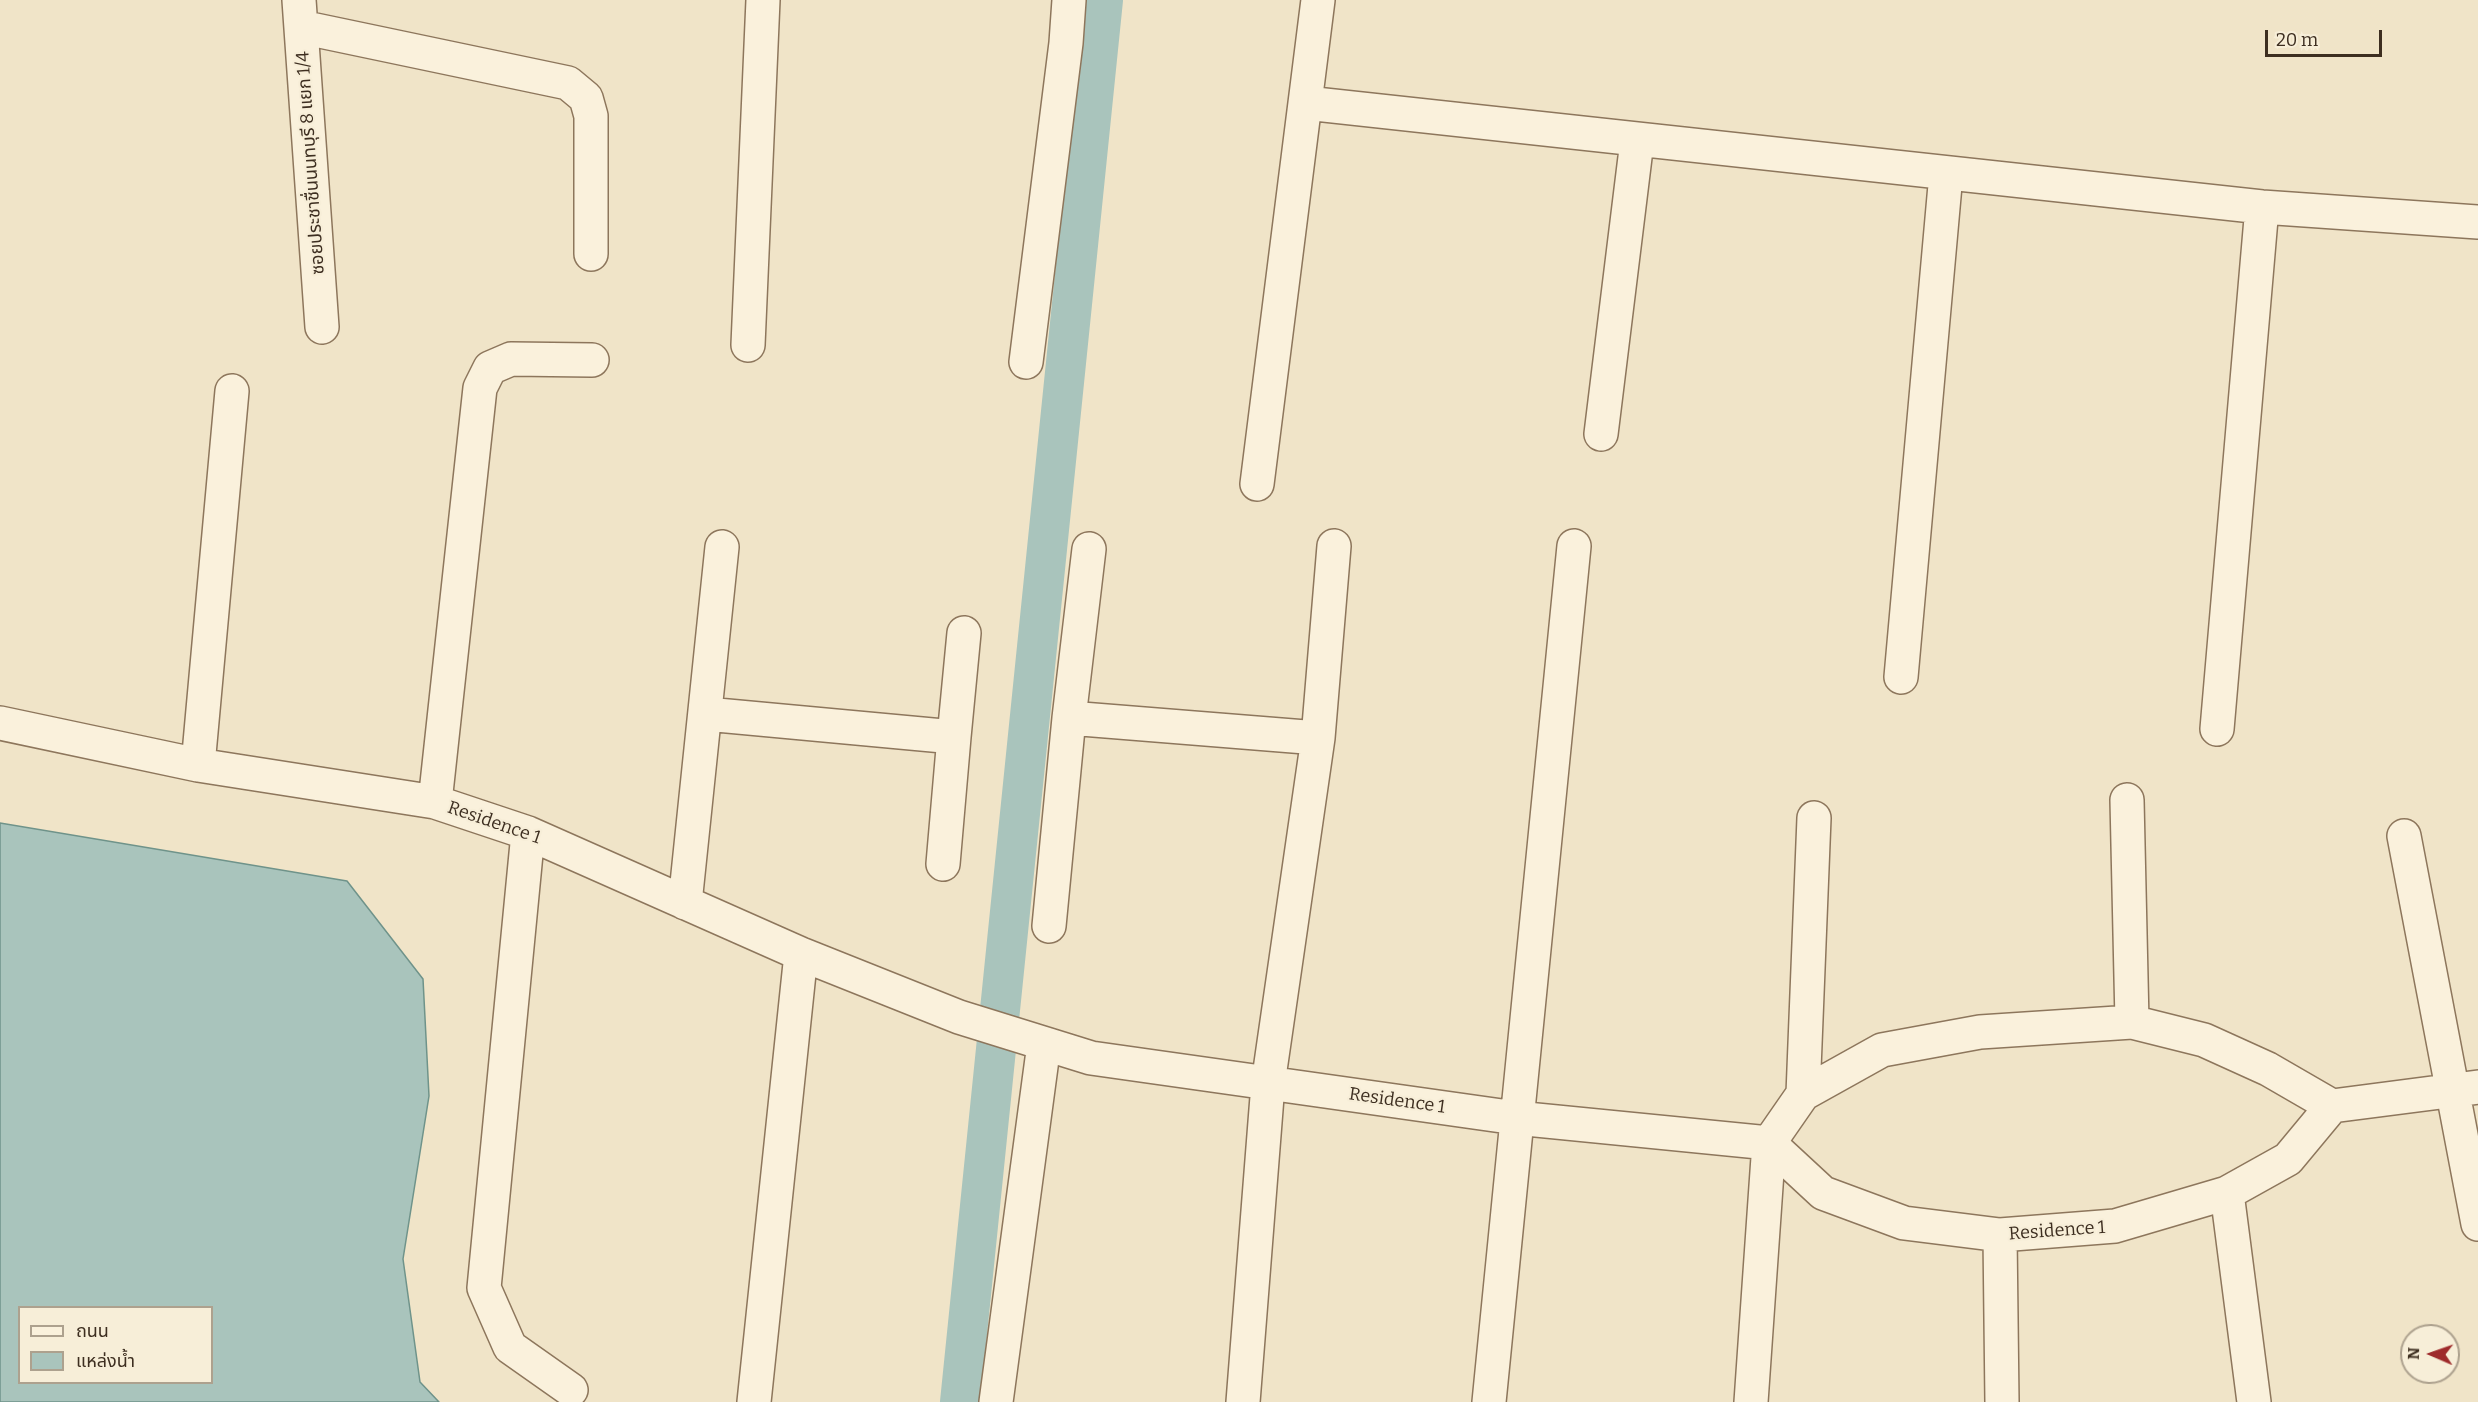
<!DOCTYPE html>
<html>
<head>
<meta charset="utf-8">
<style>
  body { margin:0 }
  #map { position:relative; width:2478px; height:1402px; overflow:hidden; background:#f0e4c8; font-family:Bitter,"Noto Sans Thai",serif }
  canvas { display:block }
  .legend { position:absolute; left:18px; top:1306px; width:195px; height:78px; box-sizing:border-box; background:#f7eed8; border:2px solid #ada18e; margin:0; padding:8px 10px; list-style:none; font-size:18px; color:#3d2e20 }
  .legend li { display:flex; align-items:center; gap:12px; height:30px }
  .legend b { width:30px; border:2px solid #ada18e }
  .north { position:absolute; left:2400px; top:1324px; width:60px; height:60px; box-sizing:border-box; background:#f7eed8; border:2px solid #ada18e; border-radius:50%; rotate:272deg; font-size:16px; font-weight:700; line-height:24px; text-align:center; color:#3d2e20 }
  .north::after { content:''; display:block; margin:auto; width:21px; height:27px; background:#9e2a2b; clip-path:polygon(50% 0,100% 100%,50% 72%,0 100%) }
  .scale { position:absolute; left:2265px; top:30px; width:117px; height:27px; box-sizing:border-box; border:3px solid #3d2e20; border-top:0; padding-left:8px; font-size:18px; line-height:21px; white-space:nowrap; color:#3d2e20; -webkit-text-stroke:4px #f7eed8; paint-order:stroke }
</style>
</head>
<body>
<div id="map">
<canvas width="2478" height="1402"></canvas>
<ul class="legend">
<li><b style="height:8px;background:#faf1dc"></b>ถนน</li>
<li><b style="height:16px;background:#a9c4bc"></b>แหล่งน้ำ</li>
</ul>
<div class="north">N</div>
<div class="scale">20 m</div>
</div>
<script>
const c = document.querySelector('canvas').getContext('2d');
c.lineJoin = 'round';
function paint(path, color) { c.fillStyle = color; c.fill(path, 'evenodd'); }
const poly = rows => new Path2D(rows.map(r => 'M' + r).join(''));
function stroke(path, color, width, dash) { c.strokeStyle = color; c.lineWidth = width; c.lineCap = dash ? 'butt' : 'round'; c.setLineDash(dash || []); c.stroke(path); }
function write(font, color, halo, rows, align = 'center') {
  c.font = font + ' Bitter,"Noto Sans Thai",serif'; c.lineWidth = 4.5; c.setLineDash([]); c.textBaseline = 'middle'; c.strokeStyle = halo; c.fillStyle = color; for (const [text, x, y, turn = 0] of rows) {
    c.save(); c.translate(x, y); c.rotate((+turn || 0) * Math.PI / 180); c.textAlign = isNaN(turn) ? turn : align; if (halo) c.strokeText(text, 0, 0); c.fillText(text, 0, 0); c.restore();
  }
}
const water = poly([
  [0,823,347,881,423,979,429,1096,403,1259,420,1382,439,1402,0,1402,0,823],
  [20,1308,212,1308,212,1382,20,1382,20,1308]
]);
paint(water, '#a9c4bc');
stroke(water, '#6f938a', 1.5);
stroke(poly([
  [960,1402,1103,0]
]), '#a9c4bc', 40);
const minor = poly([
  [299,0,322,327],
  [301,27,568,83,586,98,591,116,591,254],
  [1306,103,2262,207,2478,222],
  [748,345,763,0],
  [1026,362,1066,43,1069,0],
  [1601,434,1637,141],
  [1257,484,1318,0],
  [1089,549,1069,718,1318,738],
  [1901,677,1946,174],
  [706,714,954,737,943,864],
  [0,723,198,765,435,802,528,833,801,954,959,1017,1091,1058,1516,1118,1769,1143,1823,1193,1904,1223,2000,1235,2115,1226,2227,1193,2288,1159,2332,1106],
  [2217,729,2262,207],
  [954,737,964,633],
  [198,765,232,391],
  [2127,800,2132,1022],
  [435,802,480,388,490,368,511,359,592,360],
  [528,833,484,1288,510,1347,571,1390],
  [2404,836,2478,1224],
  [685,903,722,547],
  [1049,926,1069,718],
  [1803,1094,1814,818],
  [1769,1143,1803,1094,1882,1050,1980,1032,2132,1022,2204,1040,2268,1069,2332,1106,2478,1087],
  [2227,1193,2254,1402],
  [2000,1235,2002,1402],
  [754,1402,801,954],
  [996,1402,1044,1044],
  [1243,1402,1268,1084,1318,738,1334,546],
  [1489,1402,1574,546],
  [1751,1402,1769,1143]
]);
stroke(minor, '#8d765c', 36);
stroke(minor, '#faf1dc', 33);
write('18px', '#3d2e20', '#f7eed8', [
  ["ซอยประชาชื่นนนทบุรี 8 แยก 1/4",311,163,-94],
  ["Residence 1",494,823,19],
  ["Residence 1",1397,1101,8],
  ["Residence 1",2057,1231,-4]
]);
</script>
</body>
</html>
